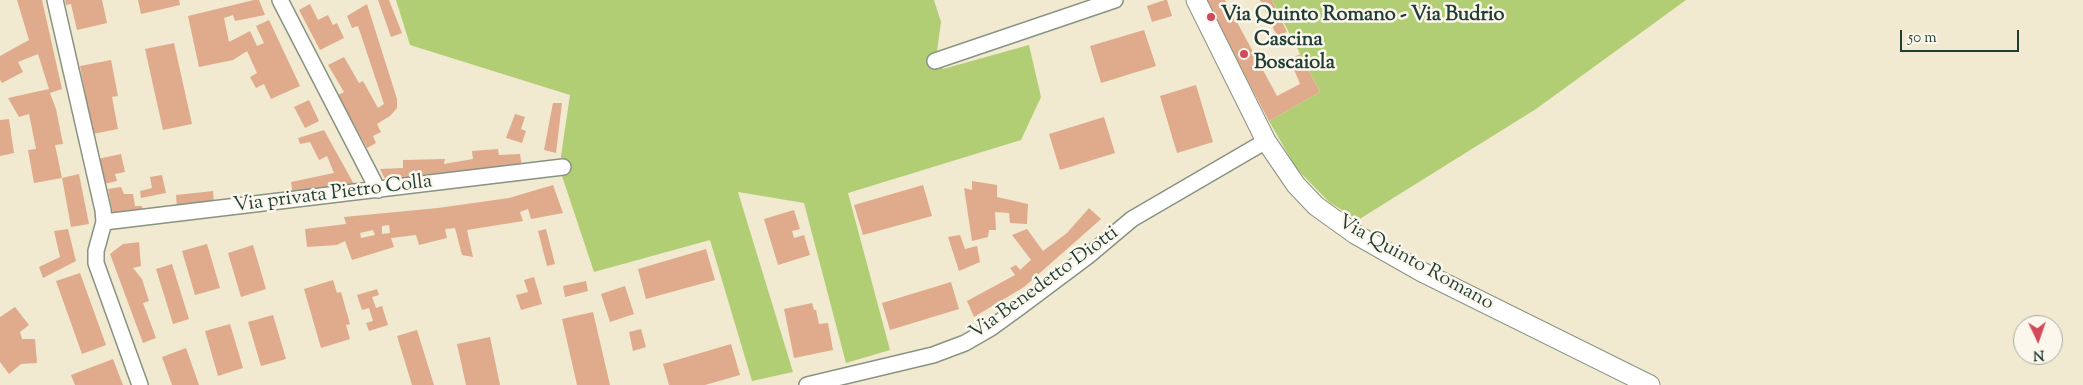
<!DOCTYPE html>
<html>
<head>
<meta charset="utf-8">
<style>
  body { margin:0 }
  #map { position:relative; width:2083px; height:385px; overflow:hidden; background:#f1e9d0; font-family:"Sorts Mill Goudy",serif }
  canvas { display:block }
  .north { position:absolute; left:2013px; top:315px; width:50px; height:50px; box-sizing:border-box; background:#fbf7ec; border:1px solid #a3ada2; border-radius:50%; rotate:177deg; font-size:14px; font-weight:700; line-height:20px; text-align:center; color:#1f3d34 }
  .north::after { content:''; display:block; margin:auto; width:18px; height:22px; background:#d1495b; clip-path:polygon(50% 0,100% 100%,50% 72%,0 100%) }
  .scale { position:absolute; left:1900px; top:30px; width:119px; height:22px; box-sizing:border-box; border:2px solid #1f3d34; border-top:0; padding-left:6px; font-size:15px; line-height:18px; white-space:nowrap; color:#1f3d34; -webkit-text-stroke:4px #fbf7ec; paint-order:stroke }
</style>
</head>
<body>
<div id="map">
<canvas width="2083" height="385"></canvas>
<div class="north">N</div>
<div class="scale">50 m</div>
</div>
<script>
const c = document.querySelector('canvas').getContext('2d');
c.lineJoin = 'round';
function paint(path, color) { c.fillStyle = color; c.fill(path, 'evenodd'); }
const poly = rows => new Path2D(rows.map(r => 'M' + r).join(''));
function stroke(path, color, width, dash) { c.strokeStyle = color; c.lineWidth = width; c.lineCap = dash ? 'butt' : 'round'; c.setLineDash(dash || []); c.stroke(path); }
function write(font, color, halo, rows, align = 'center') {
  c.font = font + ' "Sorts Mill Goudy",serif'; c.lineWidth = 5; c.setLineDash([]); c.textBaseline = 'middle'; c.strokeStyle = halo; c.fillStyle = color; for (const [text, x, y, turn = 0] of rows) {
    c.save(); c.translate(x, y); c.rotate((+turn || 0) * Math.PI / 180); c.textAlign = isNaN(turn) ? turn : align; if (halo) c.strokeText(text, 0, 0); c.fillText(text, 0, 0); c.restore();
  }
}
paint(poly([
  [396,0,934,0,941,22,937,51,943,69,1029,45,1041,97,1021,140,848,193,890,350,846,363,804,203,738,192,793,372,752,381,710,240,594,272,562,176,561,156,570,95,410,45],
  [1272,0,1686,0,1536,109,1358,220,1329,202,1296,168,1269,121,1320,92]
]), '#b2ce74');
paint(poly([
  [17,0,42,0,62,89,50,93,56,109,63,144,55,145,62,178,34,183,28,150,36,149,29,114,19,117,8,98,49,89,38,54,18,62,23,72,2,83,0,80,0,56,29,40],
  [65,0,102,0,107,23,77,30,71,4,66,5],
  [138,0,179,0,180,5,141,14],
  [254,0,259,0,265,15,235,21,233,15,224,18,229,42,250,31,257,46,264,43,256,26,269,20,300,86,271,99,264,84,256,88,250,77,257,73,247,51,233,60,199,67,188,16],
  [378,0,389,0,402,33,391,37],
  [1165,0,1167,0,1172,16,1152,22,1147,6],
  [1205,0,1225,0,1277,96,1300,84,1290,60,1300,54,1320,92,1269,121],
  [1260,0,1272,0,1287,32,1277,36],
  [310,4,318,20,328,15,333,25,337,23,344,38,320,50,299,10],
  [367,4,397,99,397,108,390,116,377,124,381,132,373,136,376,143,367,148,338,95,344,92,328,65,344,57,359,83,363,81,378,108,384,104,358,26,352,28,347,16],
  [1144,30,1156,66,1101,83,1090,46],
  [174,43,192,124,163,130,145,49],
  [111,60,118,96,112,97,118,129,93,134,80,66],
  [1196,85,1213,142,1177,153,1160,96],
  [309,100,319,121,305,128,294,107],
  [553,103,562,103,556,153,544,150],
  [515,114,525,117,521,129,526,131,522,143,506,138],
  [1104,117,1115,153,1060,170,1049,134],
  [9,119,14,153,0,156,0,120],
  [324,130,356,188,293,195,291,182,334,173,327,156,319,160,310,142,300,144,298,138],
  [498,149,499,155,520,154,522,167,388,185,380,169,403,168,403,160,445,159,444,164,473,159,472,151],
  [121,154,125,172,115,174,117,181,104,184,98,159],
  [79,174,89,224,71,227,62,178],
  [162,175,166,193,141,198,140,191,152,188,150,177],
  [972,181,997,185,997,197,1028,204,1027,224,1010,223,1009,213,995,212,996,230,989,230,988,237,972,241,964,188,972,190],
  [553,185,563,213,531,219,528,209,520,212,523,221,467,230,473,257,462,255,455,228,445,229,447,238,419,245,416,235,391,238,394,247,352,260,345,241,337,245,307,247,305,229,346,224,344,217,438,208,509,198],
  [389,225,390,233,382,234,382,226],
  [373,230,375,235,361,238,360,233],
  [923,185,932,216,863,235,854,205],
  [121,187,124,194,133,194,135,206,142,206,143,214,113,215,108,189],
  [213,191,214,204,177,208,176,195],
  [1089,208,1101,219,1024,287,974,317,967,301,1015,275,1010,268,1016,265,1020,270,1031,260,1012,235,1027,229,1043,251,1067,233],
  [794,210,800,229,792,231,794,238,804,235,810,255,778,265,764,219],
  [68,229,76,261,43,278,39,267,60,257,54,231],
  [546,229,555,264,547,266,538,231],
  [960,235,965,249,977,246,980,262,959,271,948,237],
  [139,242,141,266,133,268,142,279,149,301,143,303,156,338,143,343,110,254,123,244],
  [207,244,220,288,195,295,182,251],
  [253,245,266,289,241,297,228,253],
  [706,249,715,280,646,299,638,269],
  [172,264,189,319,173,324,156,269],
  [80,273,106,345,82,354,56,281],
  [534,277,542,304,521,310,516,295,528,292,524,280],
  [333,280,337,293,341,292,350,324,346,325,350,339,321,348,304,289],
  [586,281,588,291,565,297,563,286],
  [951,282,959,309,890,330,882,303],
  [625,286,634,314,610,322,601,294],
  [377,289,379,295,372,297,376,308,382,306,388,325,369,331,366,323,373,321,369,308,362,310,357,295],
  [812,303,814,310,816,310,819,324,828,323,833,350,794,358,784,309],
  [15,307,29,325,20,332,22,339,35,339,37,363,21,364,9,374,0,362,0,317],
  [593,312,610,385,577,385,562,319],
  [273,315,286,359,261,366,248,322],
  [230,324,243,368,218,376,205,331],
  [641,329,646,347,633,351,629,332],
  [417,330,434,385,412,385,397,336],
  [490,337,500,385,466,385,457,344],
  [731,344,740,375,705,385,669,385,663,364],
  [186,348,199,385,172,385,162,357],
  [113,359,123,385,75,385,71,375]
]), '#dfab8c');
const minor = poly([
  [55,0,103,210,104,222,96,251,96,263,140,385],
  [280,0,378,190],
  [935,61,1115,0],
  [104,222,563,167],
  [807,385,933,355,965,343,991,328,1020,307,1088,256,1132,219,1266,141]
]);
const tertiary = poly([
  [1196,0,1266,141,1296,185,1316,206,1355,234,1422,272,1650,385]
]);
stroke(minor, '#889382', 18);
stroke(tertiary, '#889382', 21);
stroke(minor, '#fff', 15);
stroke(tertiary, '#fff', 19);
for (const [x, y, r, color] of [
  [1211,17,5,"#d1495b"],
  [1244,54,5,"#d1495b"]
]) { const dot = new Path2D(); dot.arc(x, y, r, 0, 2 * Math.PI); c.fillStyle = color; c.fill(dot); stroke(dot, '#fbf7ec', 2); }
write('bold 20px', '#1f3d34', '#fbf7ec', [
  ["Via Quinto Romano - Via Budrio",1221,17],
  ["Cascina",1254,42],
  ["Boscaiola",1254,65]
], 'left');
write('20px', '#1f3d34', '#fbf7ec', [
  ["Via privata Pietro Colla",333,195,-7],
  ["Via Quinto Romano",1415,264,29],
  ["Via Benedetto Diotti",1045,284,-36]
]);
</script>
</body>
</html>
